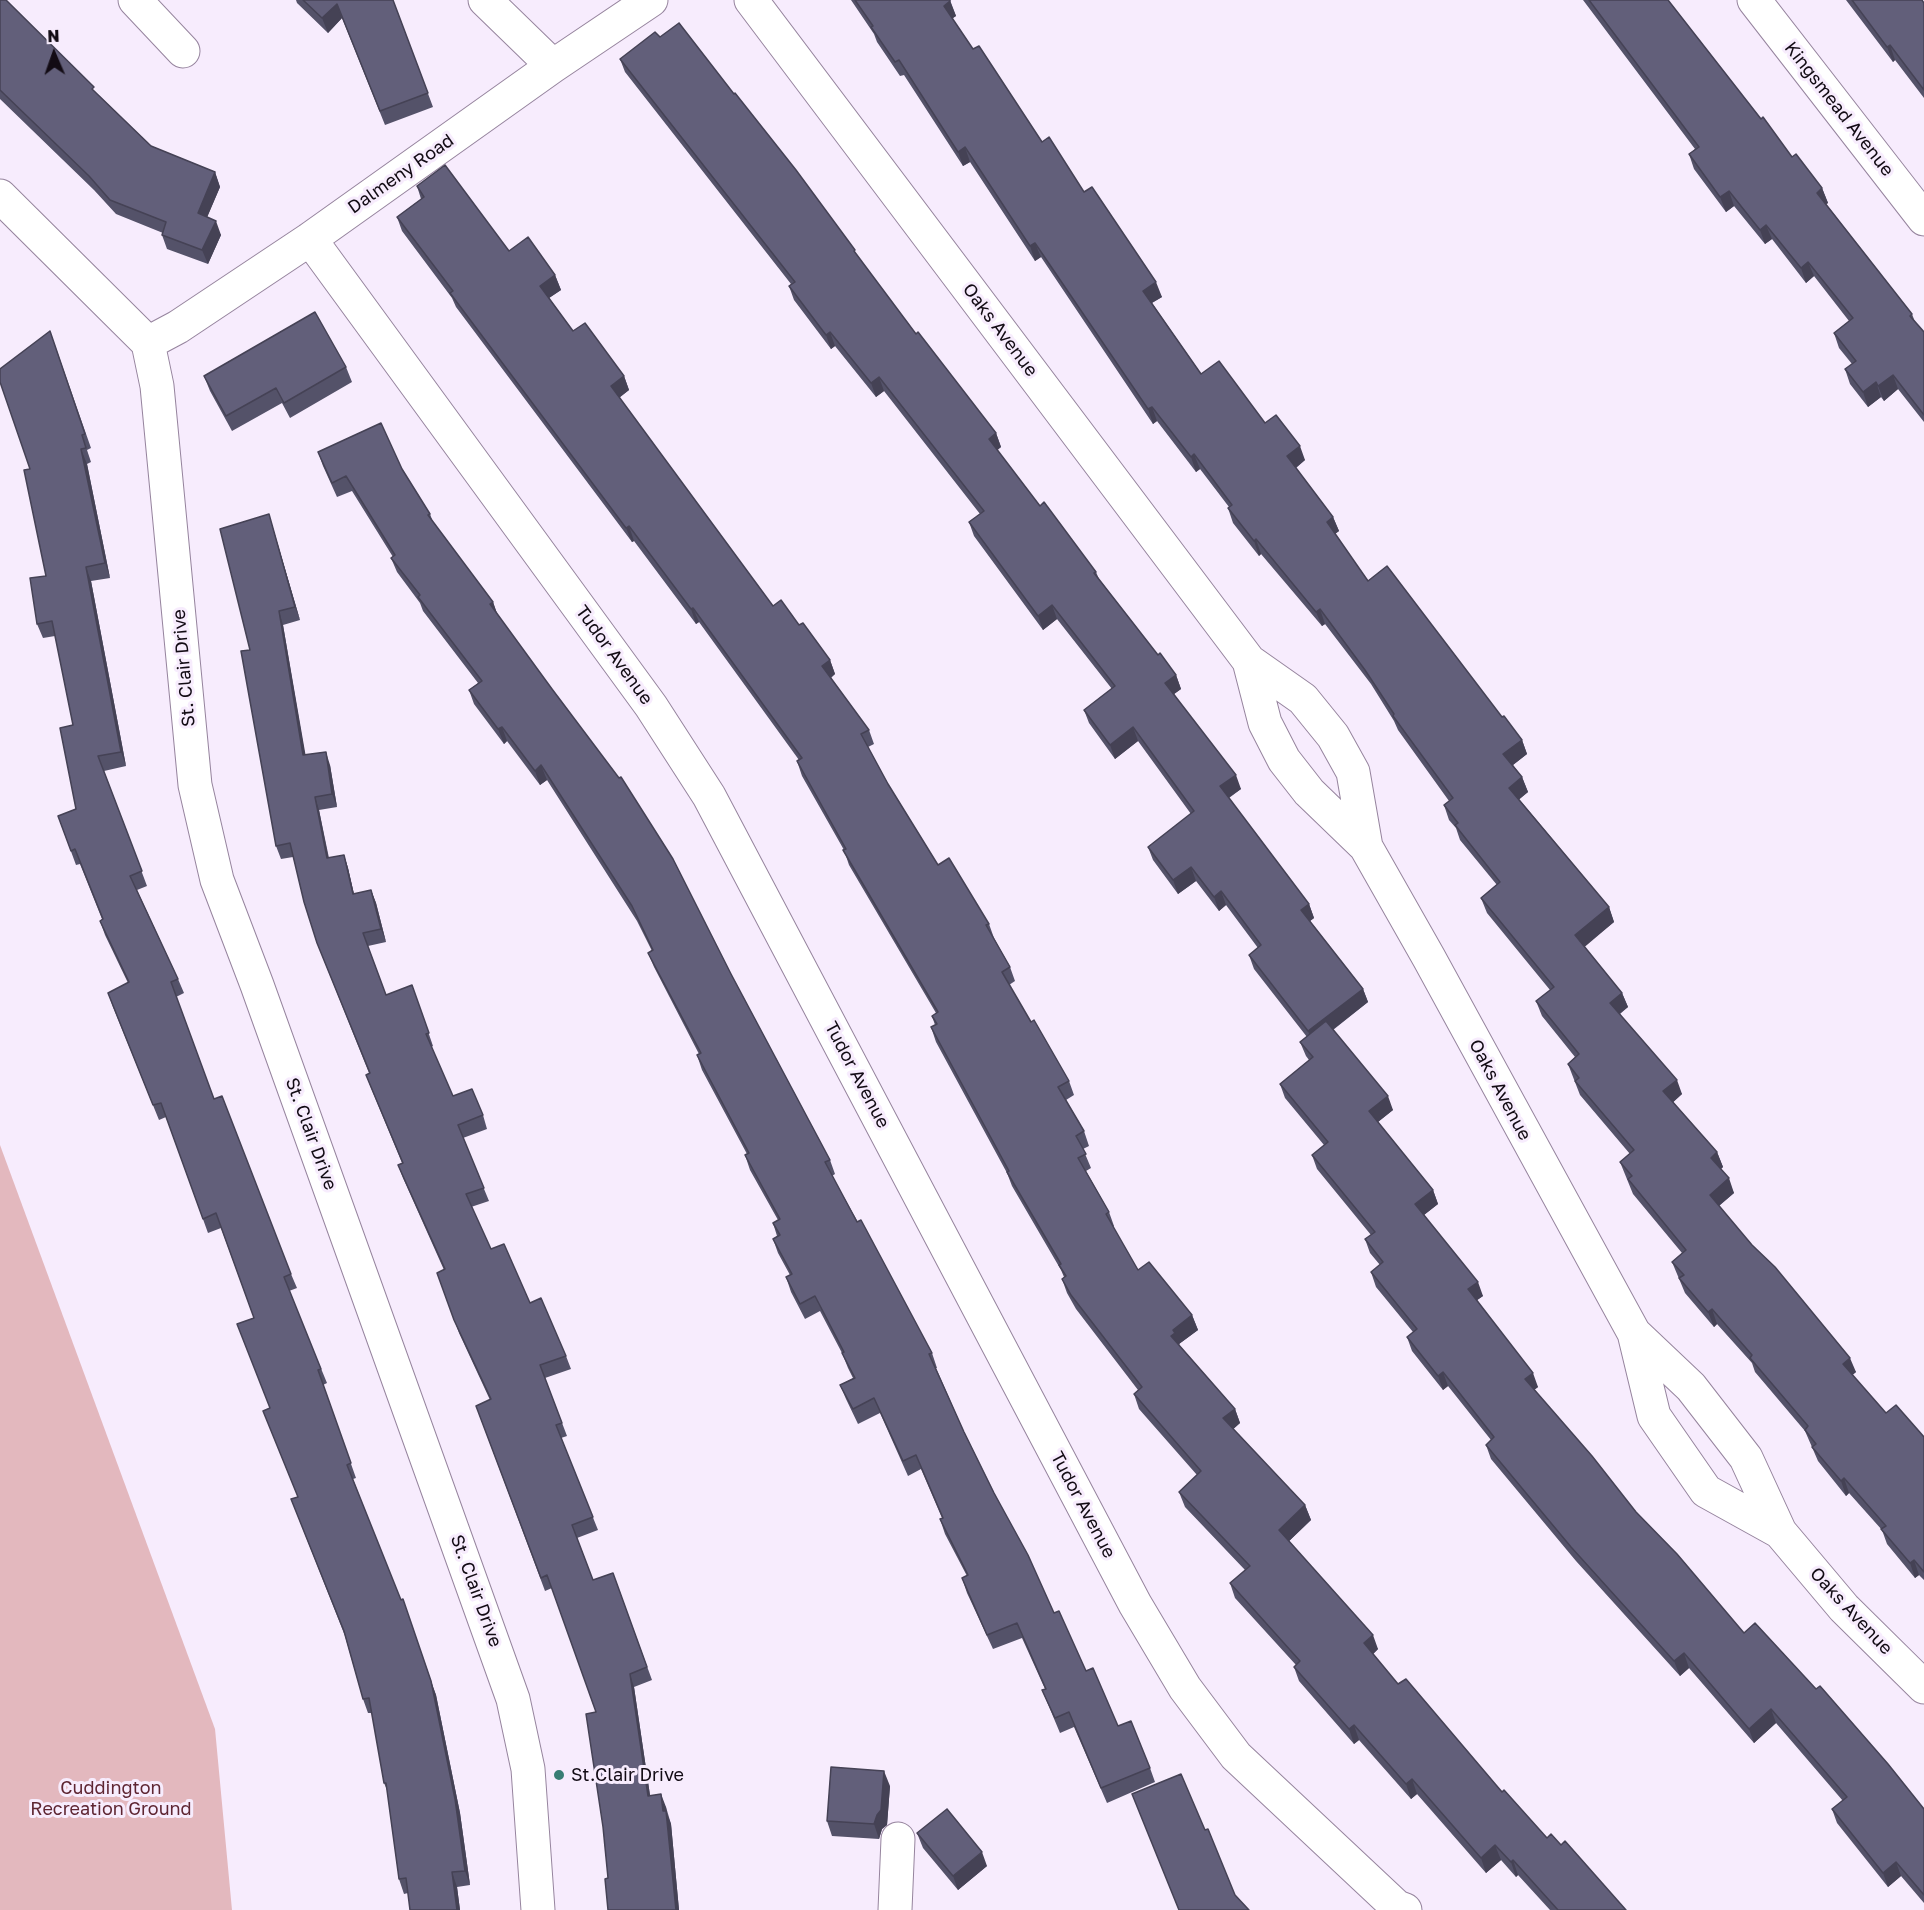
<!DOCTYPE html>
<html>
<head>
<meta charset="utf-8">
<style>
  body { margin:0 }
  #map { position:relative; width:1924px; height:1910px; overflow:hidden; background:#f7ecfd; font-family:"Golos Text",sans-serif }
  canvas { display:block }
  .north { position:absolute; left:24px; top:24px; width:60px; height:60px; -webkit-text-stroke:4px #f7ecfd; paint-order:stroke; rotate:358deg; font-size:16px; font-weight:700; line-height:24px; text-align:center; color:#120b14 }
  .north::after { content:''; display:block; margin:auto; width:21px; height:27px; background:#120b14; clip-path:polygon(50% 0,100% 100%,50% 72%,0 100%) }
</style>
</head>
<body>
<div id="map">
<canvas width="1924" height="1910"></canvas>
<div class="north">N</div>
</div>
<script>
const c = document.querySelector('canvas').getContext('2d');
c.lineJoin = 'round';
function paint(path, color) { c.fillStyle = color; c.fill(path, 'evenodd'); }
const poly = rows => new Path2D(rows.map(r => 'M' + r).join(''));
function stroke(path, color, width, dash) { c.strokeStyle = color; c.lineWidth = width; c.lineCap = dash ? 'butt' : 'round'; c.setLineDash(dash || []); c.stroke(path); }
function write(font, color, halo, rows, align = 'center') {
  c.font = font + ' "Golos Text",sans-serif'; c.lineWidth = 6; c.setLineDash([]); c.textBaseline = 'middle'; c.strokeStyle = halo; c.fillStyle = color; for (const [text, x, y, turn = 0] of rows) {
    c.save(); c.translate(x, y); c.rotate((+turn || 0) * Math.PI / 180); c.textAlign = isNaN(turn) ? turn : align; if (halo) c.strokeText(text, 0, 0); c.fillText(text, 0, 0); c.restore();
  }
}
paint(poly([
  [0,1145,215,1729,232,1910,0,1910]
]), '#e3b8be');
const minor = poly([
  [135,0,183,51],
  [485,0,553,66],
  [751,0,1249,661,1303,699,1333,736,1353,772,1366,847],
  [1754,0,1924,219],
  [0,196,148,343],
  [310,239,651,706,709,796,1135,1604,1185,1688,1236,1756,1397,1907,1405,1910],
  [148,343,157,386,195,785,217,880,257,985,513,1699,528,1769,538,1910],
  [148,343,178,327,310,239,553,66,651,0],
  [1249,661,1265,723,1284,760,1309,792,1366,847,1429,958,1634,1333,1654,1416,1706,1491,1780,1532],
  [1634,1333,1691,1387,1746,1458,1780,1532,1844,1608,1924,1687],
  [895,1910,898,1839]
]);
stroke(minor, '#96849e', 35);
stroke(minor, '#fff', 33);
paint(poly([
  [0,0,151,146,215,172,220,187,207,217,221,235,208,264,167,249,162,235,163,233,116,214,94,190,0,99],
  [296,0,393,0,433,107,385,125,342,18,328,33,297,3],
  [851,0,950,0,956,16,952,18,973,49,1042,142,1084,192,1162,297,1152,303,1201,374,1265,423,1305,460,1296,468,1333,517,1339,531,1335,534,1368,581,1502,717,1522,740,1527,754,1513,765,1522,777,1528,792,1519,799,1609,907,1614,922,1584,946,1622,993,1628,1007,1620,1014,1682,1094,1673,1102,1717,1152,1723,1167,1721,1169,1734,1193,1719,1206,1856,1372,1852,1375,1886,1413,1924,1437,1924,1580,1919,1575,1915,1578,1887,1544,1882,1530,1849,1493,1846,1496,1818,1461,1805,1431,1755,1372,1752,1363,1717,1324,1714,1327,1685,1293,1672,1262,1682,1253,1633,1194,1620,1162,1630,1154,1580,1095,1568,1064,1575,1057,1542,1016,1536,1001,1550,990,1487,913,1481,898,1497,885,1460,840,1456,828,1449,820,1444,805,1449,801,1398,730,1394,721,1371,684,1325,624,1322,626,1261,554,1259,556,1233,523,1228,508,1229,507,1200,469,1196,472,1157,421,1153,424,1041,257,1035,261,970,162,963,166,904,75,900,76,877,42,874,34],
  [1583,0,1668,0,1761,119,1792,157,1822,188,1828,203,1826,204,1912,314,1915,322,1924,332,1924,422,1898,389,1884,401,1881,397,1868,407,1850,384,1845,369,1852,364,1839,348,1834,333,1849,321,1814,276,1806,283,1772,239,1765,244,1734,206,1726,212,1694,169,1689,154,1695,149],
  [1846,0,1922,0,1924,3,1924,98,1895,60,1893,62],
  [660,37,857,256,916,334,996,433,1001,447,997,450,1040,506,1096,572,1099,579,1158,655,1176,675,1181,689,1174,694,1241,789,1229,798,1309,904,1314,918,1310,921,1363,989,1368,1002,1333,1030,1393,1110,1378,1122,1433,1190,1438,1204,1424,1215,1483,1296,1477,1300,1538,1387,1534,1390,1636,1512,1744,1633,1924,1809,1924,1903,1901,1876,1888,1887,1837,1823,1832,1809,1843,1801,1776,1723,1754,1743,1689,1668,1680,1676,1576,1561,1491,1459,1486,1445,1491,1440,1448,1386,1443,1390,1412,1351,1407,1337,1413,1332,1376,1287,1371,1272,1380,1265,1370,1253,1365,1239,1371,1235,1317,1169,1312,1155,1324,1145,1285,1098,1280,1084,1309,1060,1306,1056,1300,1042,1307,1037,1254,969,1249,955,1258,948,1226,905,1219,911,1196,881,1178,894,1153,860,1148,847,1191,814,1138,741,1115,759,1089,723,1084,710,1112,689,1057,619,1043,630,974,536,969,522,980,514,884,391,876,397,835,346,831,349,794,300,789,286,791,284,625,72,620,59],
  [417,186,509,251,555,275,561,290,549,298,573,331,624,376,629,390,619,398,773,606,799,625,830,660,835,674,831,678,869,730,874,744,868,747,888,784,938,865,989,924,994,938,1010,967,1015,981,1009,985,1031,1022,1069,1081,1074,1095,1066,1100,1084,1131,1089,1146,1083,1149,1091,1168,1086,1171,1109,1212,1114,1226,1113,1227,1138,1270,1192,1315,1198,1330,1179,1344,1180,1346,1235,1409,1240,1423,1233,1429,1305,1505,1311,1520,1289,1541,1378,1649,1373,1654,1398,1684,1547,1838,1626,1910,1550,1910,1518,1875,1516,1877,1501,1860,1486,1873,1417,1794,1411,1799,1359,1740,1354,1744,1299,1681,1294,1667,1296,1665,1235,1598,1230,1583,1245,1570,1185,1507,1179,1492,1197,1475,1139,1409,1134,1394,1138,1390,1076,1309,1067,1293,1062,1279,1064,1277,1061,1270,1012,1186,1007,1173,936,1042,931,1027,935,1025,932,1016,936,1013,849,865,844,850,802,776,797,761,799,760,699,622,696,624,634,541,632,542,456,307,452,298,402,231,397,217,421,199],
  [50,331,91,448,87,450,91,462,87,464,110,578,91,581,126,766,104,771,147,886,137,890,178,979,184,993,176,997,214,1099,291,1274,297,1288,289,1291,327,1383,323,1385,356,1478,353,1479,436,1695,460,1813,470,1885,457,1887,460,1910,410,1910,408,1893,404,1894,399,1879,387,1790,384,1783,372,1713,368,1713,363,1699,345,1636,291,1499,298,1497,263,1411,270,1408,254,1318,221,1228,208,1233,166,1117,159,1120,113,1007,108,993,128,983,105,935,100,921,102,919,80,864,76,865,58,816,76,809,73,725,55,636,43,638,37,624,46,576,30,469],
  [346,367,352,382,290,418,282,403,232,431,210,391,204,376],
  [318,452,402,469,430,514,433,522,493,602,497,614,731,974,830,1160,835,1174,832,1176,932,1353,937,1368,936,1368,964,1432,1054,1613,1086,1671,1118,1726,1150,1768,1155,1782,1107,1803,1074,1727,1060,1733,1042,1690,1045,1689,1022,1638,993,1649,967,1593,962,1578,967,1576,945,1534,940,1519,942,1518,921,1469,908,1476,880,1413,858,1424,846,1399,840,1385,853,1378,848,1368,842,1353,820,1311,805,1319,791,1292,786,1277,790,1275,778,1253,773,1239,777,1236,773,1223,778,1220,750,1170,745,1155,747,1154,702,1070,697,1055,699,1054,654,967,648,953,652,951,637,921,547,780,540,785,507,741,504,744,474,704,469,690,478,683,423,611,420,603,397,572,391,558,393,557,352,491,337,497,323,466],
  [273,528,300,620,283,625,305,755,330,765,337,807,319,810,329,858,344,855,348,868,354,894,371,890,376,903,386,942,368,946,386,995,412,985,433,1046,431,1047,453,1096,483,1115,487,1129,463,1138,489,1201,471,1207,491,1249,530,1303,566,1356,571,1369,545,1378,567,1436,561,1438,598,1530,577,1538,593,1580,613,1573,652,1680,634,1687,650,1795,666,1807,671,1824,679,1910,608,1910,608,1878,596,1712,552,1588,545,1591,476,1406,490,1400,459,1333,437,1273,444,1270,403,1178,398,1165,402,1163,371,1088,366,1075,369,1073,317,943,293,857,281,859,276,846,250,650],
  [890,1786,887,1825,882,1829,879,1839,832,1836,827,1821],
  [917,1833,987,1866,958,1890,923,1848]
]), '#545269');
paint(poly([
  [950,1,956,16,949,21,944,6],
  [337,4,342,18,328,33,322,18],
  [1890,45,1895,60,1893,62,1887,47],
  [965,147,970,162,963,166,958,152],
  [215,172,220,187,203,227,198,213],
  [1822,188,1828,203,1822,207,1817,193],
  [1729,191,1734,206,1726,212,1720,197],
  [216,221,221,235,208,264,202,250],
  [1766,225,1772,239,1765,244,1760,230],
  [1035,243,1041,257,1035,261,1030,246],
  [1808,262,1814,276,1806,283,1801,268],
  [555,275,561,290,546,300,540,286],
  [1156,282,1162,297,1148,305,1143,291],
  [830,332,835,346,831,349,826,335],
  [1893,375,1898,389,1884,401,1878,386],
  [624,376,629,390,616,400,611,386],
  [879,377,884,391,876,397,871,383],
  [1876,382,1881,397,1868,407,1863,392],
  [1152,407,1157,421,1153,424,1148,409],
  [996,433,1001,447,994,453,989,439],
  [1300,446,1305,460,1293,470,1287,456],
  [81,449,87,464,110,578,105,563],
  [1194,454,1200,469,1196,472,1191,457],
  [269,514,273,528,300,620,295,607],
  [1333,517,1339,531,1332,536,1327,522],
  [629,526,634,541,632,542,626,528],
  [1256,539,1261,554,1259,556,1254,541],
  [86,567,91,581,126,766,121,752],
  [493,602,498,616,490,604],
  [1052,605,1057,619,1043,630,1038,616],
  [693,608,699,622,696,624,691,609],
  [1320,609,1325,624,1322,626,1316,612],
  [279,611,283,625,308,769,303,755],
  [830,660,835,674,827,680,822,666],
  [1176,675,1181,689,1170,697,1165,683],
  [502,727,507,741,504,744,498,729],
  [1133,727,1138,741,1115,759,1110,745],
  [1522,740,1527,754,1509,768,1503,754],
  [326,752,330,765,337,807,332,794],
  [541,765,547,780,540,785,535,771],
  [1236,775,1241,789,1225,800,1220,786],
  [1522,777,1528,792,1515,803,1509,788],
  [315,797,319,810,331,871,327,858],
  [344,855,348,868,357,907,353,894],
  [1191,867,1196,881,1178,894,1173,880],
  [371,890,376,903,386,942,381,929],
  [1221,891,1226,905,1219,911,1214,897],
  [1309,904,1314,918,1306,924,1301,910],
  [1609,907,1614,922,1581,950,1575,935],
  [1363,989,1368,1002,1313,1045,1308,1031],
  [1622,993,1628,1007,1615,1017,1610,1003],
  [1677,1080,1682,1094,1669,1106,1663,1091],
  [1388,1096,1393,1110,1374,1125,1369,1111],
  [1717,1152,1723,1167,1716,1173,1711,1158],
  [1729,1178,1734,1193,1715,1209,1710,1195],
  [1433,1190,1438,1204,1420,1218,1415,1204],
  [1478,1282,1483,1296,1473,1303,1468,1289],
  [1712,1309,1717,1324,1714,1327,1708,1312],
  [1192,1315,1198,1330,1179,1344,1180,1348,1171,1336,1173,1330],
  [1850,1358,1856,1372,1848,1379,1843,1364],
  [1443,1372,1448,1386,1443,1390,1438,1376],
  [1533,1373,1538,1387,1530,1393,1525,1379],
  [1235,1409,1240,1423,1229,1433,1223,1418],
  [1844,1478,1849,1493,1846,1496,1841,1481],
  [1305,1505,1311,1520,1285,1545,1279,1530],
  [1914,1560,1919,1575,1915,1578,1910,1563],
  [408,1614,436,1695,460,1813,470,1885,465,1871],
  [1373,1635,1378,1649,1369,1658,1364,1643],
  [1684,1653,1689,1668,1680,1676,1674,1661],
  [630,1674,634,1687,652,1809,648,1796],
  [1771,1709,1776,1723,1754,1743,1749,1729],
  [1354,1725,1359,1740,1354,1744,1349,1729],
  [884,1771,890,1786,887,1825,882,1829,879,1839,874,1824],
  [1412,1779,1417,1794,1411,1799,1406,1784],
  [661,1794,666,1807,667,1815,666,1811,671,1824,679,1910,676,1910],
  [1495,1845,1501,1860,1486,1873,1481,1858],
  [982,1852,987,1866,958,1890,953,1876],
  [1513,1860,1518,1875,1516,1877,1511,1862],
  [1896,1862,1901,1876,1888,1887,1883,1873],
  [452,1872,457,1887,460,1910,457,1910]
]), '#454255');
const building = poly([
  [0,0,6,0,94,87,92,89,151,146,215,172,198,213,216,221,202,250,162,235,166,222,110,200,89,176,0,90,0,0],
  [303,0,393,0,428,93,380,111,337,4,322,18,303,0],
  [855,0,950,0,950,1,944,6,973,49,979,46,1042,142,1049,137,1084,192,1092,187,1156,282,1143,291,1201,374,1219,361,1265,423,1276,415,1300,446,1287,456,1333,517,1327,522,1368,581,1387,566,1502,717,1504,716,1522,740,1503,754,1522,777,1509,788,1609,907,1575,935,1622,993,1610,1003,1677,1080,1663,1091,1717,1152,1711,1158,1729,1178,1710,1195,1752,1245,1775,1267,1850,1358,1843,1364,1886,1413,1896,1405,1924,1437,1924,1572,1914,1560,1910,1563,1881,1529,1886,1526,1844,1478,1841,1481,1812,1447,1816,1444,1805,1430,1808,1426,1750,1358,1752,1355,1712,1309,1708,1312,1679,1278,1684,1275,1672,1262,1686,1250,1628,1179,1632,1176,1620,1162,1634,1150,1575,1081,1579,1078,1568,1064,1579,1054,1536,1001,1554,987,1481,898,1500,882,1455,825,1458,823,1444,805,1453,798,1393,716,1394,714,1365,670,1320,609,1316,612,1256,539,1254,541,1228,508,1232,505,1194,454,1191,457,1152,407,1148,409,1035,243,1030,246,965,147,958,152,899,60,895,62,871,27,873,26,855,0],
  [1589,0,1668,0,1761,119,1763,117,1792,157,1796,154,1822,188,1817,193,1912,314,1910,316,1924,332,1924,415,1893,375,1878,386,1876,382,1863,392,1845,369,1856,361,1834,333,1853,318,1808,262,1801,268,1766,225,1760,230,1729,191,1720,197,1689,154,1699,147,1589,0],
  [1852,0,1922,0,1924,3,1924,90,1890,45,1887,47,1852,0],
  [679,23,734,94,735,93,796,170,855,250,854,251,916,334,918,332,996,433,989,439,1040,506,1044,502,1096,572,1094,573,1158,655,1160,653,1176,675,1165,683,1236,775,1220,786,1309,904,1301,910,1363,989,1308,1031,1249,955,1261,945,1221,891,1214,897,1191,867,1173,880,1148,847,1194,811,1133,727,1110,745,1084,710,1115,686,1052,605,1038,616,969,522,984,511,879,377,871,383,830,332,826,335,789,286,795,282,620,59,655,32,660,37,679,23],
  [445,165,509,251,528,237,555,275,540,286,573,331,585,323,624,376,611,386,773,606,781,600,799,625,803,623,830,660,822,666,869,730,861,734,888,784,938,865,949,858,989,924,986,925,1010,967,1002,972,1031,1022,1034,1020,1069,1081,1058,1087,1084,1131,1076,1136,1086,1154,1078,1158,1109,1212,1106,1214,1138,1270,1149,1262,1192,1315,1173,1330,1175,1333,1171,1336,1235,1409,1223,1418,1305,1505,1279,1530,1373,1635,1364,1643,1398,1684,1406,1679,1502,1792,1504,1790,1547,1838,1551,1834,1561,1845,1565,1841,1626,1910,1558,1910,1513,1860,1511,1862,1495,1845,1481,1858,1412,1779,1406,1784,1354,1725,1349,1729,1294,1667,1300,1661,1230,1583,1250,1566,1179,1492,1201,1471,1134,1394,1142,1387,1071,1295,1062,1279,1066,1276,1059,1265,1061,1264,1007,1172,1009,1171,931,1027,937,1024,932,1016,938,1012,843,850,846,849,797,761,802,758,693,608,691,609,629,526,626,528,450,293,453,291,397,217,424,197,417,186,445,165],
  [315,312,346,367,284,403,276,388,226,416,204,376,315,312],
  [50,331,85,434,82,435,86,448,81,449,105,563,86,567,121,752,98,756,142,871,130,876,178,979,171,982,214,1099,222,1096,291,1274,284,1277,321,1369,318,1370,351,1463,347,1465,401,1600,403,1599,431,1681,455,1799,465,1871,452,1872,457,1910,410,1910,406,1878,399,1879,386,1783,384,1783,369,1698,363,1699,344,1631,291,1499,298,1497,263,1411,270,1408,237,1324,254,1318,216,1213,203,1219,161,1103,153,1105,108,993,129,982,100,921,103,919,75,849,71,851,58,816,76,809,60,728,73,725,52,621,37,624,30,578,46,576,24,470,30,469,0,382,0,369,50,331],
  [381,423,402,469,430,514,428,515,493,602,490,604,552,689,619,778,621,777,673,859,731,974,830,1160,825,1162,857,1222,861,1220,932,1353,929,1354,964,1432,994,1493,1028,1555,1054,1613,1059,1611,1086,1671,1093,1668,1118,1726,1131,1721,1150,1768,1101,1788,1069,1712,1055,1718,1042,1690,1046,1689,1017,1623,987,1635,962,1578,968,1575,940,1519,943,1518,916,1455,903,1461,874,1398,853,1409,840,1385,855,1378,842,1353,844,1352,815,1296,800,1304,786,1277,792,1274,773,1239,780,1235,773,1223,780,1219,745,1155,749,1153,697,1055,701,1053,648,953,653,950,632,906,541,765,535,771,502,727,498,729,469,690,482,681,418,597,420,595,391,558,395,555,346,476,332,483,318,452,381,423],
  [269,514,295,607,279,611,303,755,326,752,332,794,315,797,327,858,344,855,353,894,371,890,381,929,363,933,386,995,412,985,429,1033,426,1034,453,1096,472,1089,483,1115,458,1125,484,1188,466,1194,491,1249,504,1244,530,1303,541,1298,566,1356,540,1365,562,1423,556,1425,593,1517,572,1525,593,1580,613,1573,647,1667,630,1674,648,1796,661,1794,663,1811,666,1811,676,1910,608,1910,605,1879,608,1878,603,1827,586,1714,596,1712,547,1575,541,1578,476,1406,491,1399,454,1320,437,1273,445,1269,398,1165,403,1163,366,1075,370,1073,317,943,304,902,290,843,276,846,241,651,250,650,220,529,269,514],
  [1326,1021,1388,1096,1369,1111,1433,1190,1415,1204,1478,1282,1468,1289,1533,1373,1525,1379,1592,1456,1636,1512,1677,1554,1744,1633,1755,1623,1816,1689,1820,1686,1888,1764,1924,1809,1924,1895,1896,1862,1883,1873,1832,1809,1847,1797,1771,1709,1749,1729,1684,1653,1674,1661,1571,1547,1486,1445,1494,1437,1443,1372,1438,1376,1407,1337,1417,1329,1371,1272,1383,1262,1365,1239,1375,1232,1312,1155,1328,1142,1280,1084,1313,1057,1300,1042,1326,1021],
  [831,1767,884,1771,881,1810,877,1815,874,1824,827,1821,831,1767],
  [1181,1774,1205,1830,1208,1829,1235,1895,1249,1910,1179,1910,1132,1794,1181,1774],
  [947,1809,982,1852,953,1876,917,1833,947,1809]
]);
paint(building, '#625f7a');
stroke(building, '#454255', 1.5);
for (const [x, y, r, color] of [
  [559,1775,6,"#387d74"]
]) { const dot = new Path2D(); dot.arc(x, y, r, 0, 2 * Math.PI); c.fillStyle = color; c.fill(dot); stroke(dot, '#f7ecfd', 2); }
write('18px', '#120b14', '#f7ecfd', [
  ["Kingsmead Avenue",1839,109,52],
  ["Dalmeny Road",401,174,-35],
  ["Oaks Avenue",1000,330,53],
  ["Tudor Avenue",614,655,54],
  ["St. Clair Drive",184,668,-95],
  ["Tudor Avenue",857,1075,62],
  ["Oaks Avenue",1500,1090,62],
  ["St. Clair Drive",311,1134,70],
  ["Tudor Avenue",1083,1505,62],
  ["St. Clair Drive",476,1591,70],
  ["Oaks Avenue",1851,1611,47]
]);
write('18px', '#120b14', '#f7ecfd', [
  ["St.Clair Drive",571,1775]
], 'left');
write('18px', '#5e2532', '#f7ecfd', [
  ["Cuddington",111,1788],
  ["Recreation Ground",111,1809]
]);
</script>
</body>
</html>
